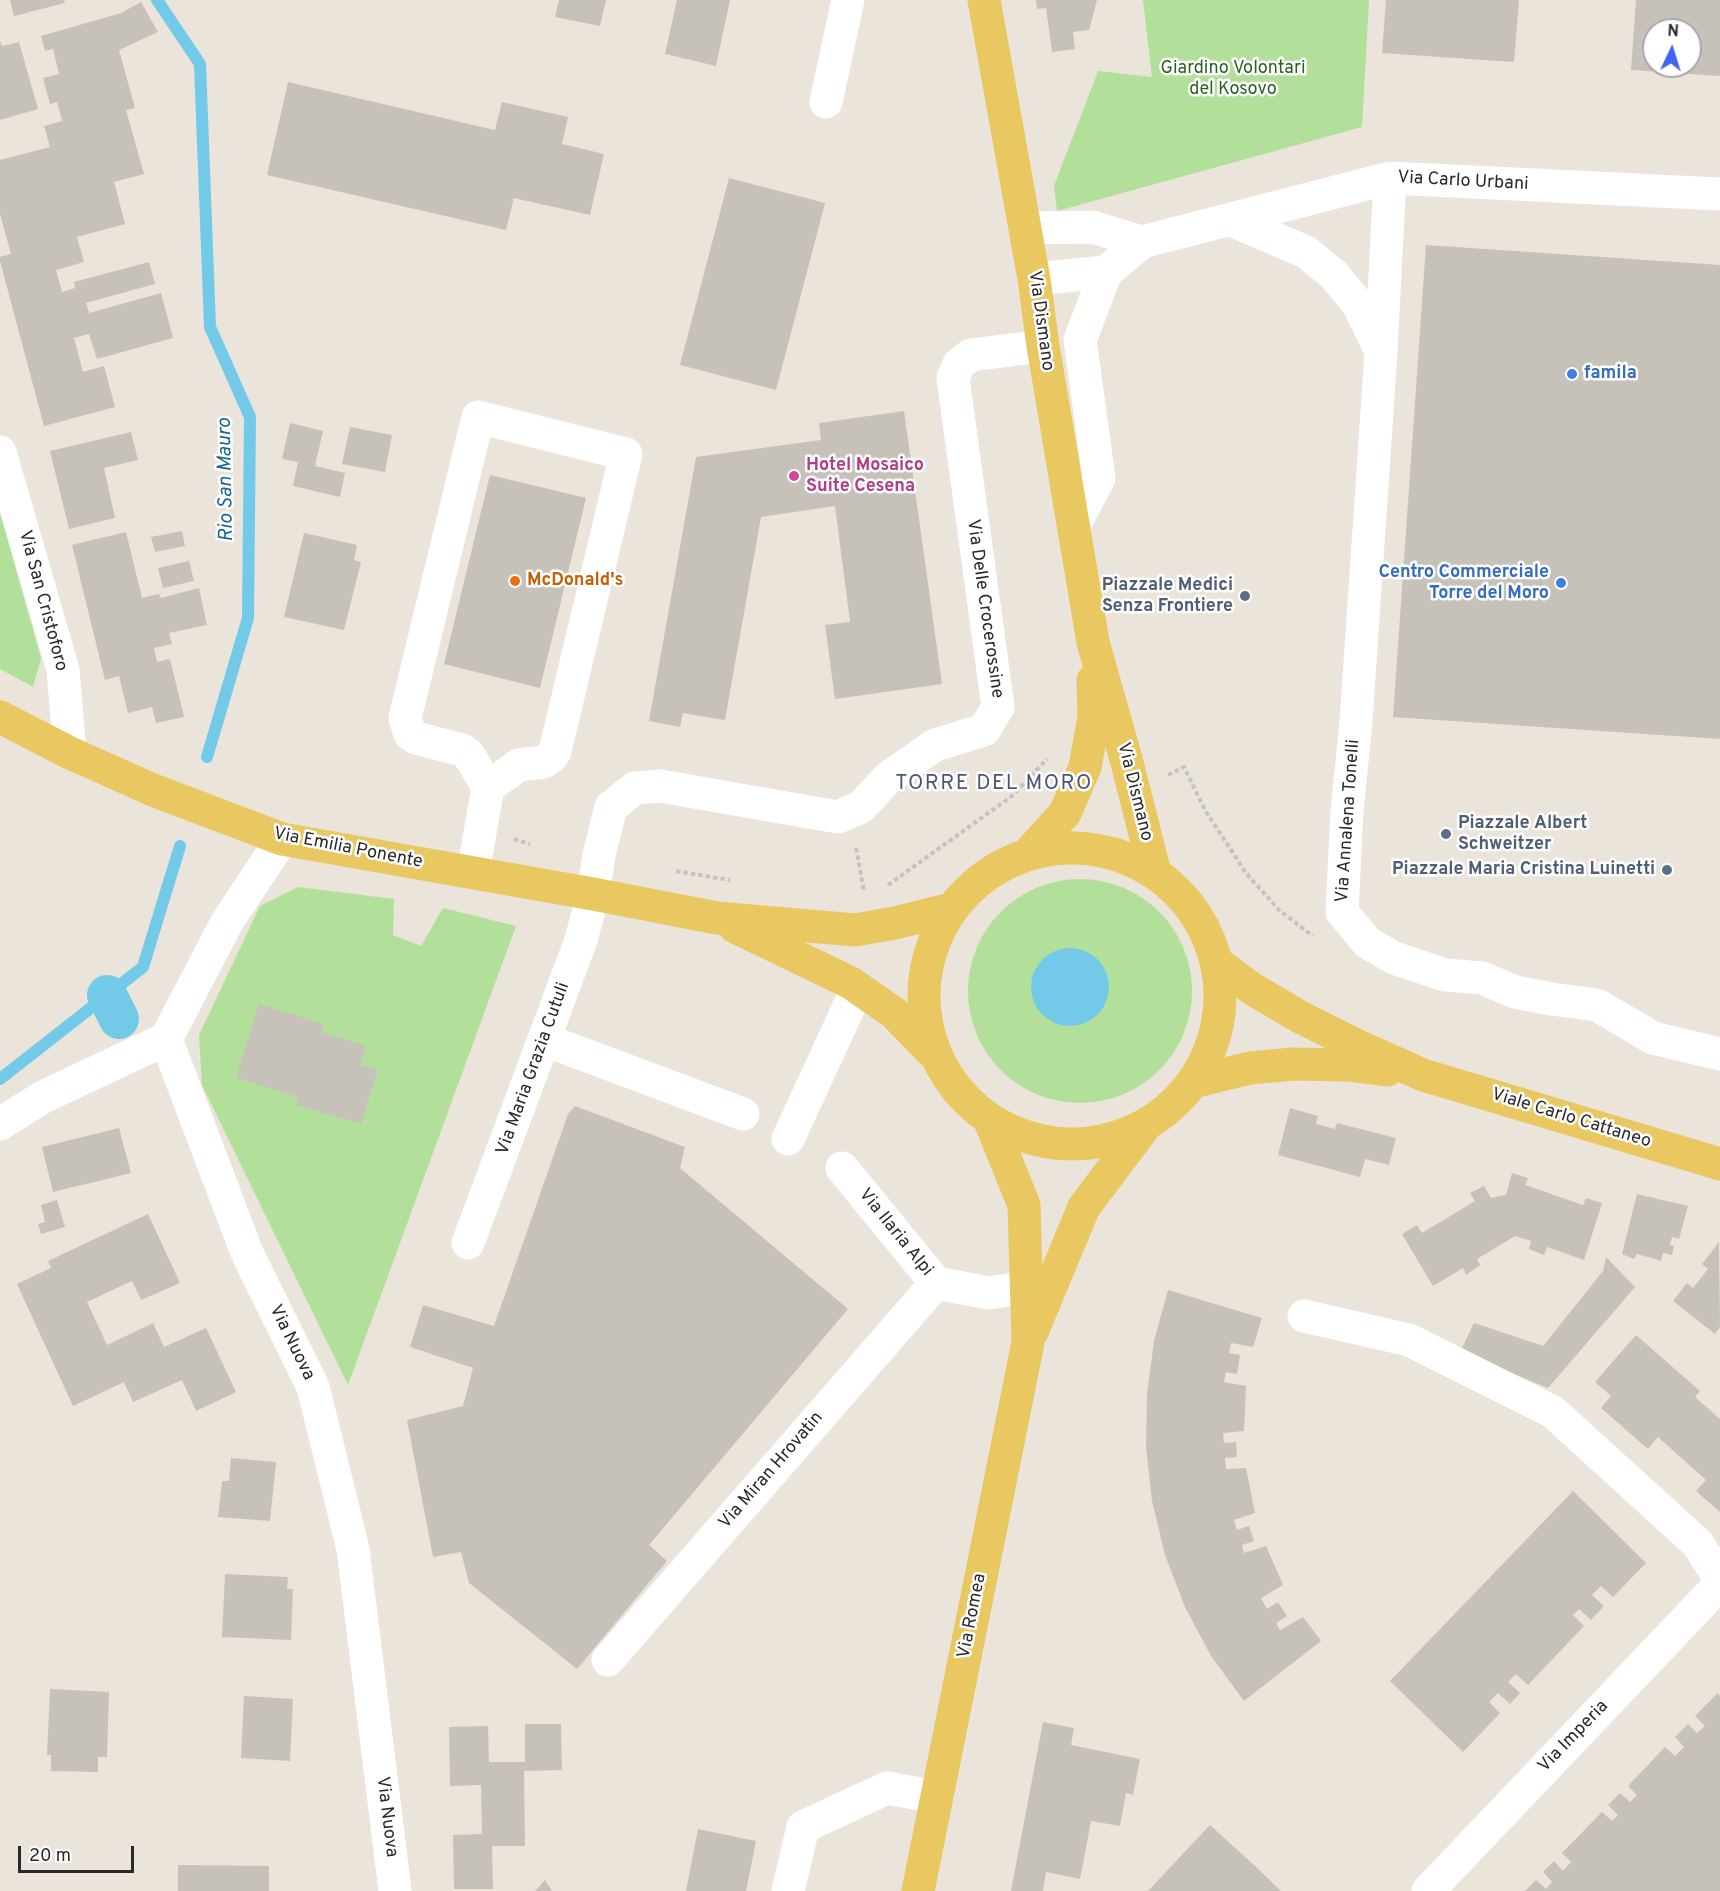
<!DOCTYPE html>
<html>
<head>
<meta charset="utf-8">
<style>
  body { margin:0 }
  #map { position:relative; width:1720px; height:1891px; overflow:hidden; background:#eae4db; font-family:Overpass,sans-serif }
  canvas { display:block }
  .north { position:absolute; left:1642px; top:18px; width:60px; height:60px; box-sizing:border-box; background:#fff; border:2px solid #a9a9a9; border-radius:50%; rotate:4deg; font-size:16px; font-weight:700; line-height:24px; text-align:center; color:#292929 }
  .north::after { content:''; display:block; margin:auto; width:21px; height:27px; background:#4264f1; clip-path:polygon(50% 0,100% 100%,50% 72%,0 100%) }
  .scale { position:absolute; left:18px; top:1846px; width:116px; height:27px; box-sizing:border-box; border:3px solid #292929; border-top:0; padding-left:8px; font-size:18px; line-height:21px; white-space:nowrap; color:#292929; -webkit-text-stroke:4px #fff; paint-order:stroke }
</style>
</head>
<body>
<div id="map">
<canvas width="1720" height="1891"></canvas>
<div class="north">N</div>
<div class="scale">20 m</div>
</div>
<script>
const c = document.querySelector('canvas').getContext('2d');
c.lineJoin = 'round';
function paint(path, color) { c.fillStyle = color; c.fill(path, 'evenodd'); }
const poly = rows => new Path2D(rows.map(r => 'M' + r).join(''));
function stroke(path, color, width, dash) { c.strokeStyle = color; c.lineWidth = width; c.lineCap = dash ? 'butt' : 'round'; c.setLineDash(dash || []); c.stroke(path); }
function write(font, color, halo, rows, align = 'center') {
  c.font = font + ' Overpass,sans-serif'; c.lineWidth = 5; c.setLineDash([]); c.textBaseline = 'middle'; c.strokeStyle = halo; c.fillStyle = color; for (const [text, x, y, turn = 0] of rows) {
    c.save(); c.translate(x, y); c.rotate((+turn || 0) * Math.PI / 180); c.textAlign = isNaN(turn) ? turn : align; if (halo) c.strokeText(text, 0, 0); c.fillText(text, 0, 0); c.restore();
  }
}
paint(poly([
  [1143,0,1369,0,1362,127,1057,211,1054,186,1098,71,1152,77],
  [0,513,41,658,33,687,0,669],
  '968 991a112 112 0 1 1 224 0a112 112 0 1 1-224 0Z',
  [298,887,394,899,393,935,421,946,443,908,516,926,348,1385,202,1085,199,1035,260,906]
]), '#b2df9a');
paint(poly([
  '1031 987a39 39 0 1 1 78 0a39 39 0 1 1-78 0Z'
]), '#72cae8');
stroke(poly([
  [157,0,200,64,210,327,250,417,248,618,207,757],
  [0,1079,143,967,180,846]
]), '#72cae8', 12);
stroke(poly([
  [107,995,119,1019]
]), '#72cae8', 40);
paint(poly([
  [10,0,64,0,65,3,14,16],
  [559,0,606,0,600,26,555,17],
  [677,0,730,0,716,66,665,54],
  [1036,0,1097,0,1089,30,1073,32,1075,49,1052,52,1046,8,1037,9],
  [1386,0,1519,0,1514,62,1382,53],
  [1636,0,1720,0,1720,76,1631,70],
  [1654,30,1690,30,1690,66,1654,66],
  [141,2,158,32,119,50,135,108,126,110,144,174,114,182,125,224,77,237,84,262,56,270,62,292,75,288,74,282,149,262,155,284,86,303,89,313,161,293,173,338,97,359,89,334,74,338,83,372,104,366,115,407,44,426,0,261,0,257,11,254,0,214,0,160,50,147,44,126,62,121,57,102,50,104,43,78,59,74,53,49,45,51,41,36,121,13],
  [0,41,2,46,19,42,38,109,0,120],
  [288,82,495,130,502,102,568,117,562,144,604,154,590,215,514,198,506,230,267,175],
  [729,178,825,203,776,390,680,365],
  [1426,245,1720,265,1720,739,1393,717],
  [904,411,942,684,835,699,825,625,850,622,835,506,761,517,725,720,683,713,680,727,649,721,696,457,821,440,819,423],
  [290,423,323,431,315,466,345,473,340,497,293,486,298,462,282,459],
  [350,427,392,435,385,472,342,464],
  [131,432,138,460,104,468,115,518,69,529,50,451],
  [490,475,586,498,540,688,444,664],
  [182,531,185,546,155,552,151,537],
  [126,532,142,598,159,594,161,598,199,588,207,625,169,633,172,644,154,648,157,662,170,659,184,717,156,723,152,707,128,713,119,676,105,680,72,545],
  [304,533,357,545,354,560,361,562,344,630,284,617],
  [189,561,194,581,163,588,158,568],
  [259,1004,324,1024,322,1032,366,1046,360,1065,378,1070,361,1124,296,1105,298,1097,236,1078],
  [575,1106,685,1147,680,1168,848,1309,649,1545,667,1561,577,1669,469,1583,461,1552,433,1557,407,1420,463,1406,473,1368,410,1347,423,1305,494,1326,568,1114],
  [1290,1108,1318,1116,1316,1124,1335,1129,1337,1123,1396,1138,1389,1165,1365,1159,1360,1177,1278,1155],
  [119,1128,131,1173,53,1192,42,1147],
  [1512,1173,1528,1178,1525,1185,1583,1205,1586,1198,1602,1203,1584,1260,1547,1247,1544,1255,1529,1249,1531,1241,1515,1236,1477,1259,1480,1265,1466,1275,1463,1268,1433,1286,1402,1234,1417,1225,1422,1233,1475,1201,1470,1193,1484,1186,1491,1198,1506,1195],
  [1637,1194,1688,1206,1679,1239,1672,1237,1670,1245,1674,1246,1672,1255,1663,1253,1661,1261,1637,1254,1634,1259,1622,1254],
  [57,1200,65,1227,41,1234,38,1224,45,1222,41,1205],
  [148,1214,180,1283,141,1300,132,1281,87,1302,107,1345,153,1323,164,1347,206,1328,236,1392,196,1411,182,1380,133,1402,124,1382,73,1406,17,1284,51,1268,48,1261],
  [1719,1242,1720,1327,1715,1334,1673,1301,1687,1283,1693,1288,1708,1269,1702,1264],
  [1606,1257,1635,1287,1548,1388,1460,1352,1474,1323,1543,1346,1603,1271],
  [1168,1290,1262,1318,1253,1347,1231,1343,1229,1353,1240,1355,1237,1374,1226,1372,1224,1382,1246,1386,1244,1431,1223,1433,1224,1443,1236,1442,1237,1457,1225,1458,1226,1469,1246,1468,1255,1513,1234,1520,1237,1530,1249,1526,1254,1541,1242,1545,1244,1553,1266,1546,1283,1585,1261,1598,1267,1609,1278,1602,1287,1616,1276,1623,1280,1630,1303,1617,1321,1641,1244,1701,1211,1656,1185,1607,1165,1555,1152,1501,1146,1447,1147,1394,1154,1341],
  [1636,1335,1700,1391,1695,1397,1720,1419,1720,1512,1696,1491,1706,1480,1658,1437,1648,1449,1601,1408,1611,1396,1595,1382],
  [231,1458,276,1462,270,1521,218,1517,222,1481,229,1481],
  [1573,1491,1646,1563,1613,1597,1601,1586,1592,1595,1604,1606,1591,1620,1579,1609,1573,1615,1584,1626,1528,1685,1516,1674,1508,1682,1520,1693,1510,1704,1498,1693,1489,1702,1500,1713,1463,1752,1390,1681],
  [225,1574,288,1577,287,1589,293,1589,291,1640,222,1637],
  [50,1689,109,1692,107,1757,98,1757,98,1772,51,1771,51,1755,47,1755],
  [1718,1693,1720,1696,1720,1891,1525,1891,1536,1880,1546,1889,1552,1882,1543,1872,1554,1861,1563,1871,1571,1862,1562,1853,1602,1812,1612,1821,1618,1815,1608,1805,1620,1793,1630,1802,1637,1795,1628,1786,1665,1747,1675,1756,1684,1747,1675,1737,1688,1724,1697,1733,1705,1726,1695,1716],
  [244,1696,293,1699,290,1761,241,1758],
  [1043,1722,1074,1728,1071,1745,1140,1759,1133,1795,1126,1793,1120,1826,1091,1821,1080,1879,1046,1872,1043,1891,1011,1891],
  [525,1724,561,1724,562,1770,524,1771,525,1846,492,1846,493,1889,454,1889,453,1835,482,1834,481,1785,450,1786,449,1727,488,1726,489,1762,525,1762],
  [1210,1825,1255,1866,1281,1891,1148,1891],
  [698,1829,756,1841,746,1891,686,1891],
  [178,1865,269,1866,269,1891,178,1891],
  [545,1880,552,1891,535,1891]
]), '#c6c2ba');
stroke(poly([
  [1168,775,1184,767,1205,810,1246,873,1279,910,1313,936],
  [514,839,530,844],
  [856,848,864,891],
  [676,871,730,880],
  [888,885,1012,796,1047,759]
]), '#c3c3c3', 4, [4.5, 3]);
stroke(poly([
  [826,102,848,0],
  [1390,178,1381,352,1356,722,1347,811,1342,912,1368,943,1394,958,1445,975,1482,978,1515,992,1551,999,1597,1005,1653,1038,1720,1054],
  [1231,220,1306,252,1334,275,1358,304,1381,351],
  [1025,228,1092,227,1142,242],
  [1034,279,1106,272,1142,242,1390,178,1720,194],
  [478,417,626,454,555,751,552,756,544,762,519,765,488,787,468,754,462,750,416,738,410,734,405,718,478,417],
  [0,452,63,670,70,753],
  [1074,526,1099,478,1080,340,1106,272],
  [282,839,227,922,166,1039,247,1253,313,1387,353,1549,395,1891],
  [473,873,488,787],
  [545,1040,743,1114],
  [0,1124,43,1097,166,1039],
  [788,1139,853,998],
  [842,1168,936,1283,989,1293,1026,1287],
  [468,1243,581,940,593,894,599,855,611,807,635,788,660,786,838,817,861,807,889,777,935,745,984,730,998,707,953,378,959,364,971,355,1043,346],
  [1304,1316,1409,1340,1553,1412,1698,1544,1720,1579],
  [608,1660,936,1283],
  [788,1891,803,1827,887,1788,937,1797],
  [1428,1891,1720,1584]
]), '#fff', 33);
stroke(poly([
  [984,0,1034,279,1043,346,1093,642,1126,759,1155,873],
  [0,717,70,753,153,790,282,839,593,894,717,918,855,930,895,923,951,909],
  '924 996a148 148 0 1 1 296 0a148 148 0 1 1-296 0Z',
  [1027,855,1065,813,1085,767,1094,717,1093,680],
  [735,927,851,983,894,1013,932,1052],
  [1216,962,1251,988,1300,1017,1356,1045,1423,1075,1720,1164],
  [1193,1082,1250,1068,1293,1064,1347,1065,1387,1070],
  [1032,1332,1084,1207,1145,1126],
  [918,1891,1028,1342,1024,1205,990,1121]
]), '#e9c861', 33);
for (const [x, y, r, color] of [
  [1572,374,6,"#3f7fe0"],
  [794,476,6,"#d1479c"],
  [515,581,6,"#e8710a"],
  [1561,583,6,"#3f7fe0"],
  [1245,596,6,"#5c6f8a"],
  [1446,834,6,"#5c6f8a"],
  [1667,870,6,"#5c6f8a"]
]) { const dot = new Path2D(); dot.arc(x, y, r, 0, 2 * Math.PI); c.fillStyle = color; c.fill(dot); stroke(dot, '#fff', 2); }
write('18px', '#2c611d', '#fff', [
  ["Giardino Volontari",1233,69],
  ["del Kosovo",1233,90]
]);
write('18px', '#292929', '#fff', [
  ["Via Carlo Urbani",1463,182,3],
  ["Via Dismano",1040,321,82],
  ["Via San Cristoforo",42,601,75],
  ["Via Delle Crocerossine",984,609,82],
  ["Via Dismano",1134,792,76],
  ["Via Annalena Tonelli",1349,821,-86],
  ["Via Emilia Ponente",348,849,11],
  ["Via Maria Grazia Cutuli",534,1069,-70],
  ["Viale Carlo Cattaneo",1571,1119,17],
  ["Via Ilaria Alpi",895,1233,51],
  ["Via Nuova",291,1343,64],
  ["Via Miran Hrovatin",772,1471,-49],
  ["Via Romea",973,1616,-79],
  ["Via Imperia",1574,1737,-46],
  ["Via Nuova",386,1817,83]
]);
write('bold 18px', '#366cbe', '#fff', [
  ["famila",1584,374],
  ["Centro Commerciale",1549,573,"right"],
  ["Torre del Moro",1549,594,"right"]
], 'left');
write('bold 18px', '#b23c85', '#fff', [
  ["Hotel Mosaico",806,466],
  ["Suite Cesena",806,487]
], 'left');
write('bold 18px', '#c56008', '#fff', [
  ["McDonald's",527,581]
], 'left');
write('bold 18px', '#4e5e75', '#fff', [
  ["Piazzale Medici",1233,586],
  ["Senza Frontiere",1233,607],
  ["Piazzale Albert",1458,824,"left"],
  ["Schweitzer",1458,845,"left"],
  ["Piazzale Maria Cristina Luinetti",1655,870]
], 'right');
write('italic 20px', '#146792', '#fff', [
  ["Rio San Mauro",227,480,-91]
]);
c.letterSpacing = '1.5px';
write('21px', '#4c5477', '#fff', [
  ["TORRE DEL MORO",994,785]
]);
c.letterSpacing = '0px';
</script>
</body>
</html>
